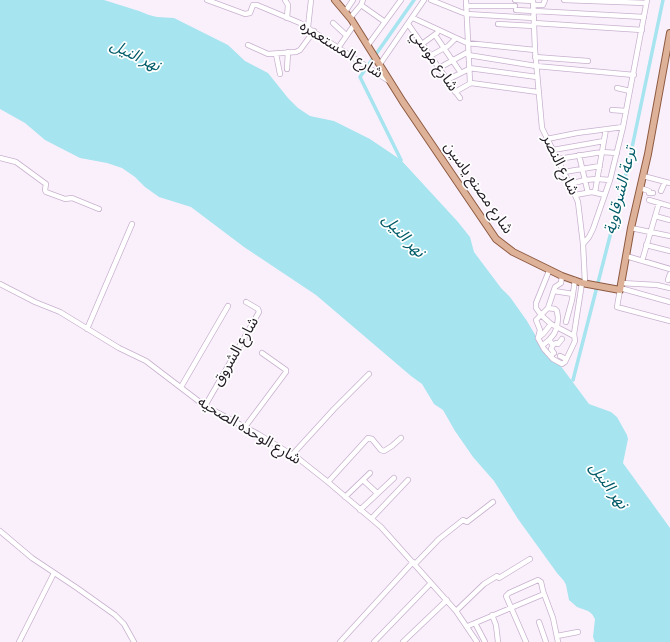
<!DOCTYPE html>
<html>
<head>
<meta charset="utf-8">
<style>
  body { margin:0 }
  canvas { display:block; background:#faf0fc }
</style>
</head>
<body>
<canvas width="670" height="642"></canvas>
<script>
const c = document.querySelector('canvas').getContext('2d');
c.lineJoin = 'round';
function paint(path, color) { c.fillStyle = color; c.fill(path, 'evenodd'); }
const poly = rows => new Path2D(rows.map(r => 'M' + r).join(''));
function stroke(path, color, width, dash) { c.strokeStyle = color; c.lineWidth = width; c.lineCap = dash ? 'butt' : 'round'; c.setLineDash(dash || []); c.stroke(path); }
function write(font, color, halo, rows, align = 'center') {
  c.font = font + ' Signika,"Noto Sans Arabic",sans-serif'; c.lineWidth = 3.5; c.setLineDash([]); c.textBaseline = 'middle'; c.strokeStyle = halo; c.fillStyle = color; for (const [text, x, y, turn = 0] of rows) {
    c.save(); c.translate(x, y); c.rotate((+turn || 0) * Math.PI / 180); c.textAlign = isNaN(turn) ? turn : align; if (halo) c.strokeText(text, 0, 0); c.fillText(text, 0, 0); c.restore();
  }
}
paint(poly([
  [0,0,104,0,139,11,149,15,157,17,174,18,228,45,245,61,268,73,288,98,298,108,310,116,334,121,370,139,401,160,458,222,470,237,474,252,501,288,510,297,527,321,544,350,560,365,589,404,611,412,617,417,627,435,628,439,623,463,670,528,670,642,595,642,593,637,595,619,592,614,588,611,577,607,569,600,566,585,564,581,557,573,518,519,494,481,473,457,455,431,443,410,434,404,422,384,411,376,316,295,244,247,191,207,159,197,145,187,135,177,122,168,107,163,80,158,45,140,25,123,0,109]
]), '#a6e4ef');
stroke(poly([
  [401,160,360,77,414,0],
  [573,380,629,162,663,0]
]), '#a6e4ef', 3.5);
const minor = poly([
  [207,0,245,14,250,13,253,5,257,5,300,23,389,81],
  [285,0,288,5,287,18],
  [431,0,466,14,534,18],
  [466,0,470,83],
  [515,0,533,1],
  [533,0,535,50,542,128,575,195,578,202,583,244,585,283],
  [564,0,646,3],
  [361,5,385,22],
  [533,5,543,5,545,0],
  [466,6,515,6],
  [516,10,644,17],
  [345,12,353,0],
  [350,18,361,5,363,0],
  [413,18,467,43,535,50],
  [333,23,346,35],
  [534,23,642,30],
  [408,24,460,98],
  [498,24,534,26],
  [308,27,311,0],
  [435,35,461,73],
  [422,44,437,33],
  [248,45,268,54,296,52,300,50,314,31],
  [368,45,401,0],
  [338,48,354,25],
  [276,54,280,74],
  [468,55,536,66,634,75],
  [430,56,448,46,456,38],
  [535,57,588,61],
  [380,64,424,0],
  [439,68,468,52],
  [469,68,537,77],
  [287,69,288,52],
  [447,80,469,69],
  [617,88,630,91],
  [455,92,471,83,538,92],
  [612,110,626,111],
  [547,139,577,133,623,127],
  [553,150,604,141],
  [579,155,588,193],
  [0,158,16,162,46,184,45,190,46,192,65,199,72,198,99,209],
  [558,159,602,152,617,153],
  [564,172,600,166],
  [643,176,670,183],
  [570,184,585,180,597,179,610,180],
  [640,188,649,191,649,193,653,193],
  [661,191,665,182],
  [595,192,606,129],
  [575,195,592,192,605,195],
  [649,200,670,206],
  [655,216,670,220],
  [631,228,670,236],
  [583,244,589,237,593,229,610,180,623,127,647,0],
  [646,245,670,251],
  [626,256,670,269],
  [642,261,659,203],
  [549,271,536,303,536,308,541,315,551,324,574,336],
  [562,276,561,283,555,287,548,308,536,320,540,330,538,338,544,349,553,359,562,364,565,362,575,341,574,334,582,283],
  [668,280,670,274],
  [621,283,657,285,670,288],
  [0,284,35,302,60,312,119,348,146,361,205,406,258,434,299,459,328,482,381,527,456,611,477,642],
  [620,288,670,302],
  [620,290,617,307,670,321],
  [554,291,573,294],
  [566,322,572,300,575,280],
  [87,329,132,224],
  [538,338,543,334,551,324],
  [549,340,553,345,551,349,554,353,550,356],
  [543,345,549,340,554,334,557,327,558,318,557,311,555,309,548,308],
  [553,345,556,343,558,344,562,339],
  [560,356,566,359],
  [181,387,228,306],
  [205,406,259,312,258,309,246,302],
  [245,427,286,372,286,370,262,353],
  [292,455,334,409,369,374],
  [363,480,377,493],
  [328,482,368,438,372,439,381,450,384,451,392,446,401,438],
  [345,497,370,473],
  [360,510,394,478],
  [372,518,408,480],
  [0,531,32,558,77,588,115,615,124,624,134,642],
  [415,564,439,539,463,520,467,522,493,502],
  [456,611,484,584,497,576,499,578,530,559],
  [492,615,496,625,498,642],
  [539,622,546,642],
  [475,623,485,642],
  [468,626,544,594],
  [557,636,578,632],
  [19,642,54,573],
  [340,642,413,562],
  [374,642,431,583],
  [403,642,447,600],
  [526,642,506,596,509,593,538,580,541,582,543,591,553,618,558,642]
]);
const major = poly([
  [335,0,351,19,403,102,496,239,513,252,562,276,582,283,620,290,631,228,648,154,670,33]
]);
stroke(minor, '#c8b1ce', 6);
stroke(major, '#8e5b42', 8);
stroke(minor, '#fff', 4.5);
stroke(major, '#deb298', 6);
write('15px', '#211923', '#fff', [
  ["شارع المستعمره",341,50,32],
  ["شارع موسي",434,61,55],
  ["شارع النصر",560,165,64],
  ["شارع مصنع ياسين",478,188,55],
  ["شارع الشروق",236,352,-60],
  ["شارع الوحده الصحيه",249,431,31]
]);
write('italic 16px', '#005c68', '#fff', [
  ["نهر النيل",135,56,26],
  ["ترعة الشرقاوية",621,191,-76],
  ["نهر النيل",403,236,46],
  ["نهر النيل",608,486,54]
]);
</script>
</body>
</html>
